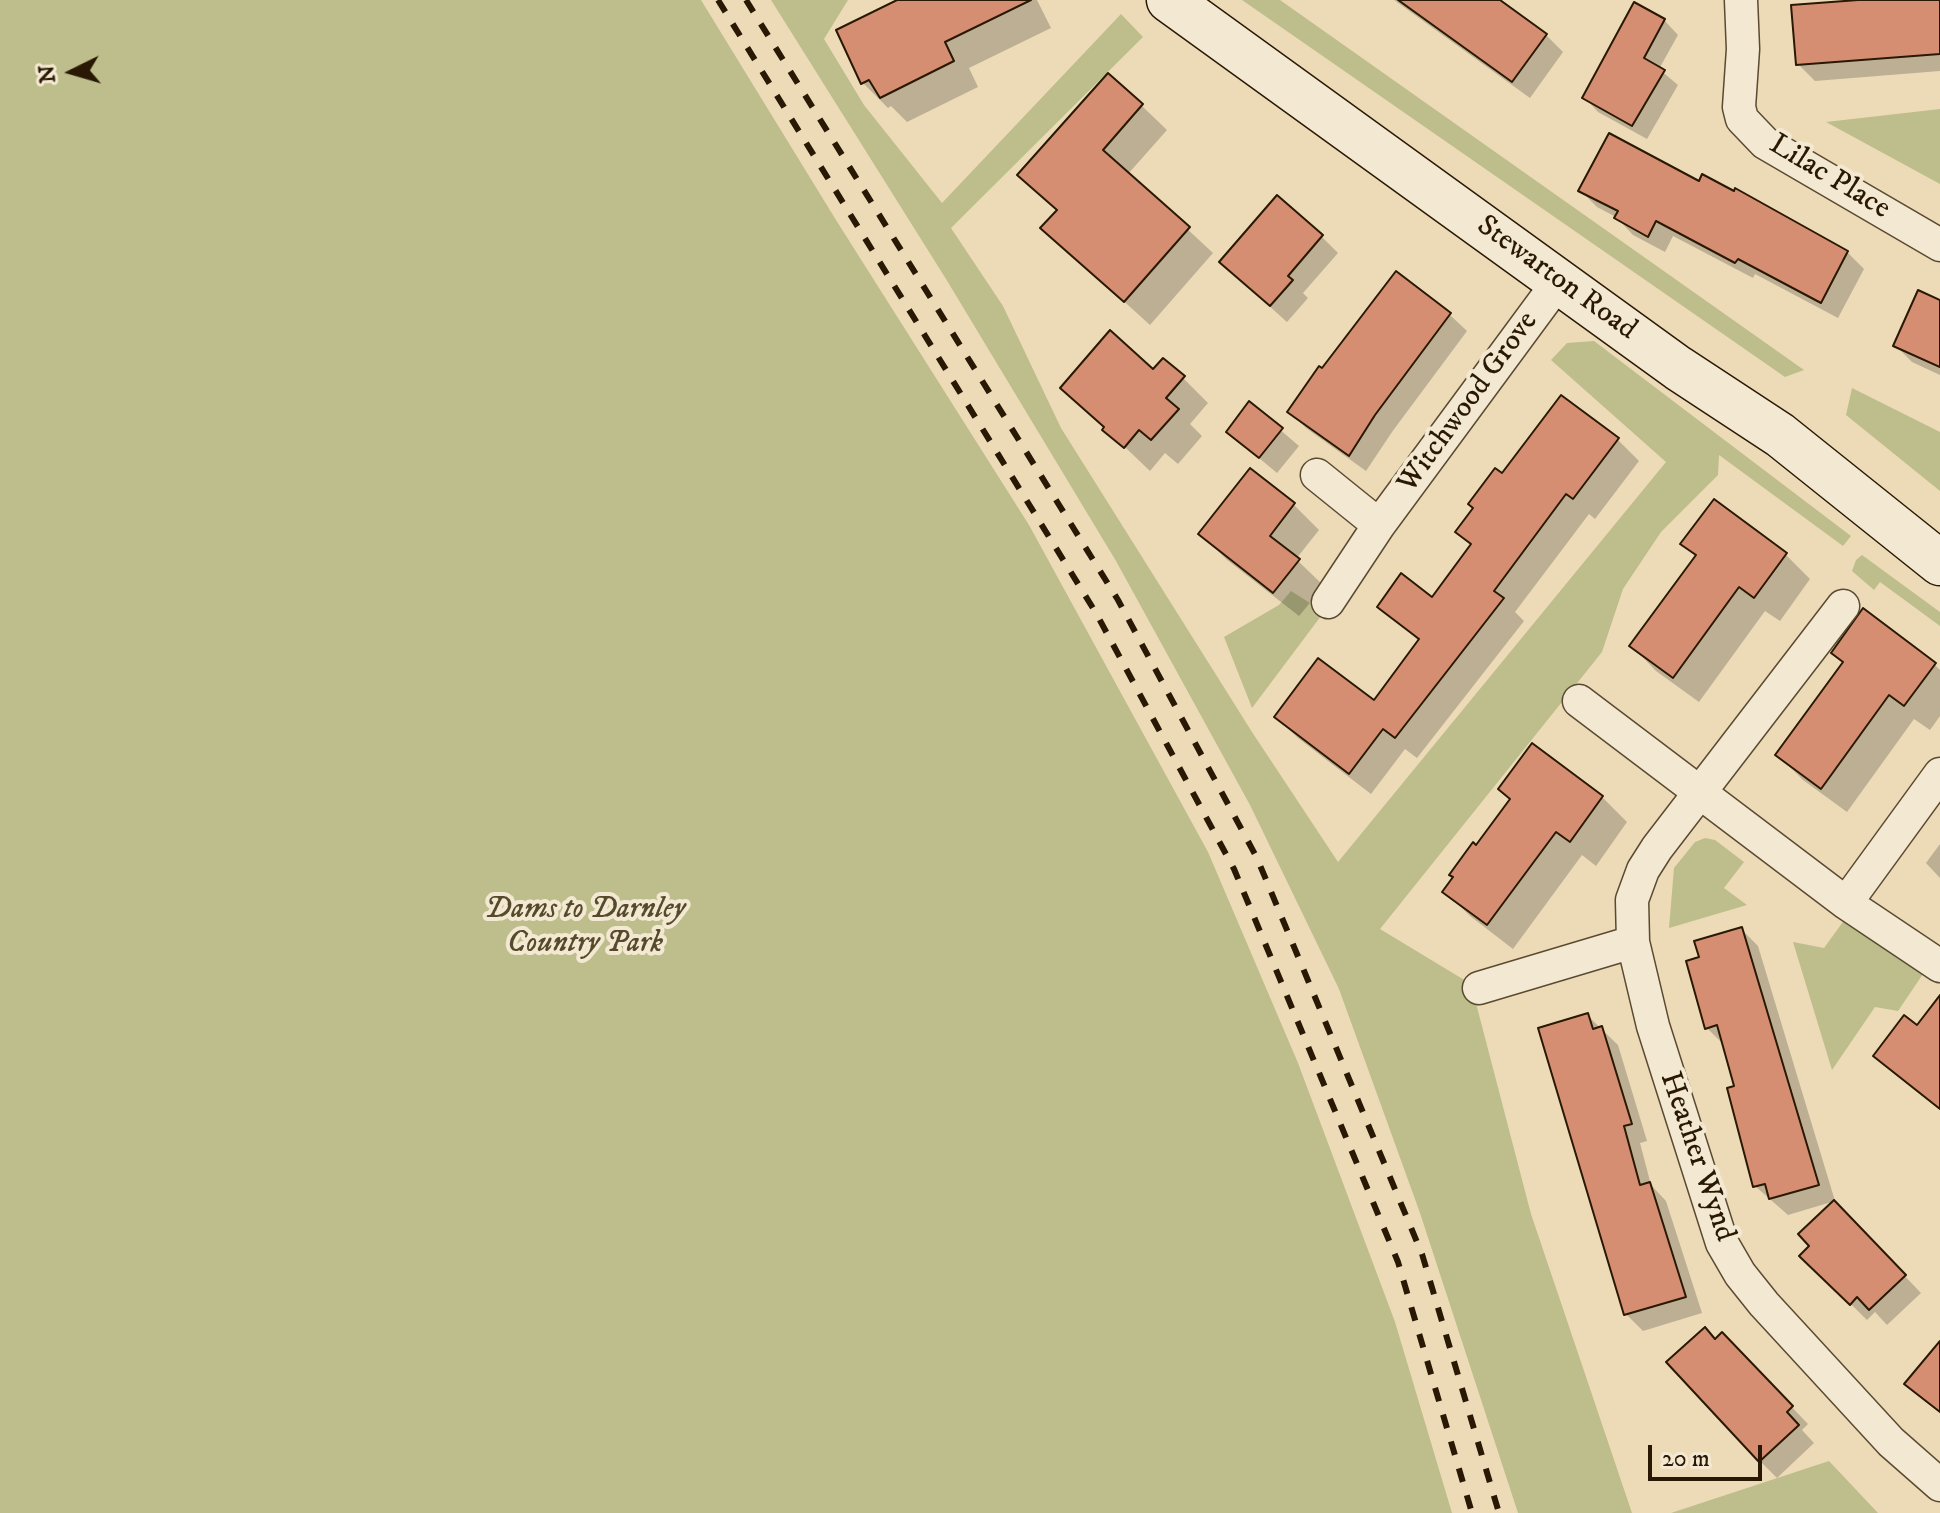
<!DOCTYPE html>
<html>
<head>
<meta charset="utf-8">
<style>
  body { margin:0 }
  #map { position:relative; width:1940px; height:1513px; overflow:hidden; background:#eddbb8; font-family:"IM FELL DW Pica",serif }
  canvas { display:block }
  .north { position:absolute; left:32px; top:32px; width:80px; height:80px; -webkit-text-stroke:6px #f3e8d1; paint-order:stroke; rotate:265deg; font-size:22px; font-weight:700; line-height:32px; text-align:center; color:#291904 }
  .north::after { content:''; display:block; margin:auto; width:28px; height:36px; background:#291904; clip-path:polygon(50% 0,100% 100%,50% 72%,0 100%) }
  .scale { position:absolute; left:1648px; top:1445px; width:114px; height:36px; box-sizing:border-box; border:4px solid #291904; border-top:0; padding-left:10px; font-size:24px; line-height:28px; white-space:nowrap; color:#291904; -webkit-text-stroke:6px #f3e8d1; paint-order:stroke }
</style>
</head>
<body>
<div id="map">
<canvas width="1940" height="1513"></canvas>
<div class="north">N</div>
<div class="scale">20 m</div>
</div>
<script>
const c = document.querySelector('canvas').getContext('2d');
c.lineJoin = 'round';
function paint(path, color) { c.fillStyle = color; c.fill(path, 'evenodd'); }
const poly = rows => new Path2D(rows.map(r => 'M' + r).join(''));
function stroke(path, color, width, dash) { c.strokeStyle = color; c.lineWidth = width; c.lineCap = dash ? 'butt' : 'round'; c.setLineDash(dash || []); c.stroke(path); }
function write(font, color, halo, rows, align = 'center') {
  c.font = font + ' "IM FELL DW Pica",serif'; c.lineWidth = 8; c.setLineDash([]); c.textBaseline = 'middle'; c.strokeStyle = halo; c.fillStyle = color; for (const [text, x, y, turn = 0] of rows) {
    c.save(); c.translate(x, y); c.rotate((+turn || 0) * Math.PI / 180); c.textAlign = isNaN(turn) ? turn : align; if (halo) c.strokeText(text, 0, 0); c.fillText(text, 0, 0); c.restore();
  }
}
paint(poly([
  [0,0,701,0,836,220,1029,525,1208,852,1298,1063,1395,1322,1452,1513,0,1513],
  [771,0,848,0,824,39,864,105,942,203,1121,14,1143,37,951,228,1003,306,1061,428,1252,732,1338,862,1666,462,1551,360,1567,343,1594,341,1851,536,1843,546,1719,455,1718,475,1661,532,1623,589,1602,652,1380,929,1471,984,1531,1214,1632,1513,1518,1513,1420,1213,1339,989,1250,805,1116,561,946,279],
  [1242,0,1280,0,1804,370,1785,377],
  [1940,109,1940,184,1826,122],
  [1852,388,1940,432,1940,491,1846,415],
  [1862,555,1940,612,1940,626,1880,582,1874,590,1852,571,1856,560],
  [1291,591,1324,612,1252,708,1224,637,1279,605],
  [1705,838,1715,840,1744,862,1724,888,1747,905,1669,928,1674,868,1695,842],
  [1848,915,1925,971,1898,1011,1875,1007,1832,1070,1793,942,1824,948],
  [1829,1461,1878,1513,1671,1513]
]), '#bdbe8b');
paint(poly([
  [901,0,1037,0,1051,28,969,68,978,87,907,122,891,106,888,108,863,83],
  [1394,0,1497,0,1546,35,1563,52,1530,98],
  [1883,0,1940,0,1940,71,1815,81,1798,64],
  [1664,20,1678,35,1659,69,1678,85,1647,139,1598,112,1584,97],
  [1142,106,1167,130,1128,174,1213,253,1150,325,1043,228,1058,212,1020,175],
  [1700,184,1847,252,1864,269,1838,318,1755,274,1753,278,1673,236,1665,252,1633,235,1616,217,1597,207,1581,191],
  [1322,237,1338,253,1303,293,1308,298,1287,322,1238,278],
  [1396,274,1450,315,1467,331,1392,432,1366,471,1306,428,1290,412],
  [1940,303,1940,375,1912,362,1895,345],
  [1154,372,1183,378,1208,403,1190,424,1202,436,1178,464,1165,453,1150,471,1063,388],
  [1250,404,1299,446,1277,473,1228,432],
  [1618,440,1639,461,1595,519,1589,514,1515,612,1524,621,1417,758,1405,749,1371,794,1298,738,1277,717,1374,703,1420,642,1380,606,1432,599,1472,546,1457,532,1502,476],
  [1251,471,1294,505,1319,530,1296,559,1324,586,1299,616,1226,559,1201,534],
  [1683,544,1785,554,1810,579,1780,621,1765,611,1699,702,1656,671,1632,646,1696,557],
  [1934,664,1940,670,1940,716,1930,730,1914,719,1847,812,1803,780,1778,755],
  [1602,797,1627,822,1596,866,1582,855,1513,949,1470,916,1445,891,1477,847],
  [1940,844,1940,878,1926,863],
  [1742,930,1758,946,1835,1201,1788,1215,1755,1186,1736,1087,1724,1045,1707,1028,1701,959],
  [1588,1016,1618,1045,1647,1141,1640,1143,1651,1185,1666,1201,1702,1313,1643,1331,1626,1314],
  [1917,1028,1940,1032,1940,1110,1892,1072,1875,1056],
  [1850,1219,1921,1293,1887,1325,1875,1312,1867,1320,1802,1256],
  [1716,1341,1739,1352,1808,1424,1802,1430,1814,1443,1777,1478,1760,1461]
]), '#0003');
const building = poly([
  [897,0,1031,0,945,42,954,61,880,98,869,80,861,84,836,30,897,0],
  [1398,0,1500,0,1547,34,1512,82,1398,0],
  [1858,0,1940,0,1940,54,1796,65,1791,5,1858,0],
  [1634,2,1665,19,1644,58,1665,70,1632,126,1582,98,1634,2],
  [1108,73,1143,104,1103,150,1190,227,1124,302,1040,228,1057,210,1017,175,1108,73],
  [1609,133,1699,181,1702,174,1734,191,1735,188,1848,251,1821,303,1738,259,1735,263,1656,221,1648,237,1614,218,1618,211,1578,191,1609,133],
  [1277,195,1323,235,1288,276,1293,280,1270,306,1219,262,1277,195],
  [1396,271,1451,313,1375,415,1349,456,1287,412,1319,366,1322,368,1396,271],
  [1918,290,1940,300,1940,367,1893,346,1918,290],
  [1110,330,1153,369,1163,358,1185,376,1166,398,1179,409,1151,440,1139,430,1124,448,1102,430,1104,427,1060,388,1110,330],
  [1561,395,1619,438,1573,499,1566,494,1494,591,1504,598,1395,738,1383,729,1349,774,1274,717,1318,658,1374,700,1419,639,1377,607,1401,573,1432,597,1471,544,1455,532,1473,508,1468,504,1495,468,1502,473,1561,395],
  [1249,401,1283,428,1259,458,1226,432,1249,401],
  [1250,468,1295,503,1270,536,1300,559,1273,593,1198,534,1250,468],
  [1714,499,1787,553,1754,598,1739,587,1673,678,1629,646,1696,555,1680,544,1714,499],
  [1863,608,1936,663,1904,706,1889,695,1821,789,1775,755,1843,662,1831,653,1863,608],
  [1532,743,1603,796,1570,842,1556,832,1487,925,1442,892,1453,877,1449,875,1473,842,1476,845,1510,799,1498,789,1532,743],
  [1742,927,1819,1185,1769,1199,1765,1184,1753,1187,1727,1088,1734,1086,1717,1025,1705,1029,1686,961,1699,957,1694,941,1742,927],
  [1940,995,1940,1109,1873,1056,1904,1015,1917,1025,1940,995],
  [1588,1013,1593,1029,1602,1026,1632,1124,1624,1126,1640,1185,1650,1182,1686,1297,1624,1315,1538,1028,1588,1013],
  [1834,1200,1906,1275,1869,1310,1857,1297,1850,1305,1799,1256,1809,1246,1798,1234,1834,1200],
  [1705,1327,1715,1339,1722,1332,1793,1406,1787,1412,1799,1425,1759,1462,1666,1362,1705,1327],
  [1940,1341,1940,1412,1904,1384,1940,1341]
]);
paint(building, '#d58e71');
stroke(building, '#291904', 2);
const minor = poly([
  [1741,0,1743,49,1739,107,1742,119,1765,143,1940,245],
  [1317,475,1379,525],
  [1328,602,1379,525,1559,281],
  [1843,606,1657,848,1643,870,1632,900,1633,942,1653,1026,1722,1243,1740,1274,1764,1304,1891,1442,1940,1485],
  [1579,701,1846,903,1940,966],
  [1846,903,1940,774],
  [1479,988,1633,942]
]);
const secondary = poly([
  [1169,0,1678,368,1780,435,1940,563]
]);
stroke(minor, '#5a4a31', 35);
stroke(secondary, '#291904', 47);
stroke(minor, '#f3e8d1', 32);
stroke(secondary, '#f3e8d1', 44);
stroke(poly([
  [718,0,1096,613,1234,869,1398,1262,1472,1513],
  [746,0,1118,600,1257,858,1422,1254,1499,1513]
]), '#291904', 6, [14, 14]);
write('30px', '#291904', '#f3e8d1', [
  ["Lilac Place",1829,178,31],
  ["Stewarton Road",1556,279,36],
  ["Witchwood Grove",1469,403,-54],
  ["Heather Wynd",1696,1157,71]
]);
write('italic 30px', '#554b2c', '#f3e8d1', [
  ["Dams to Darnley",585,911],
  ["Country Park",585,945]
]);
</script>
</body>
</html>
